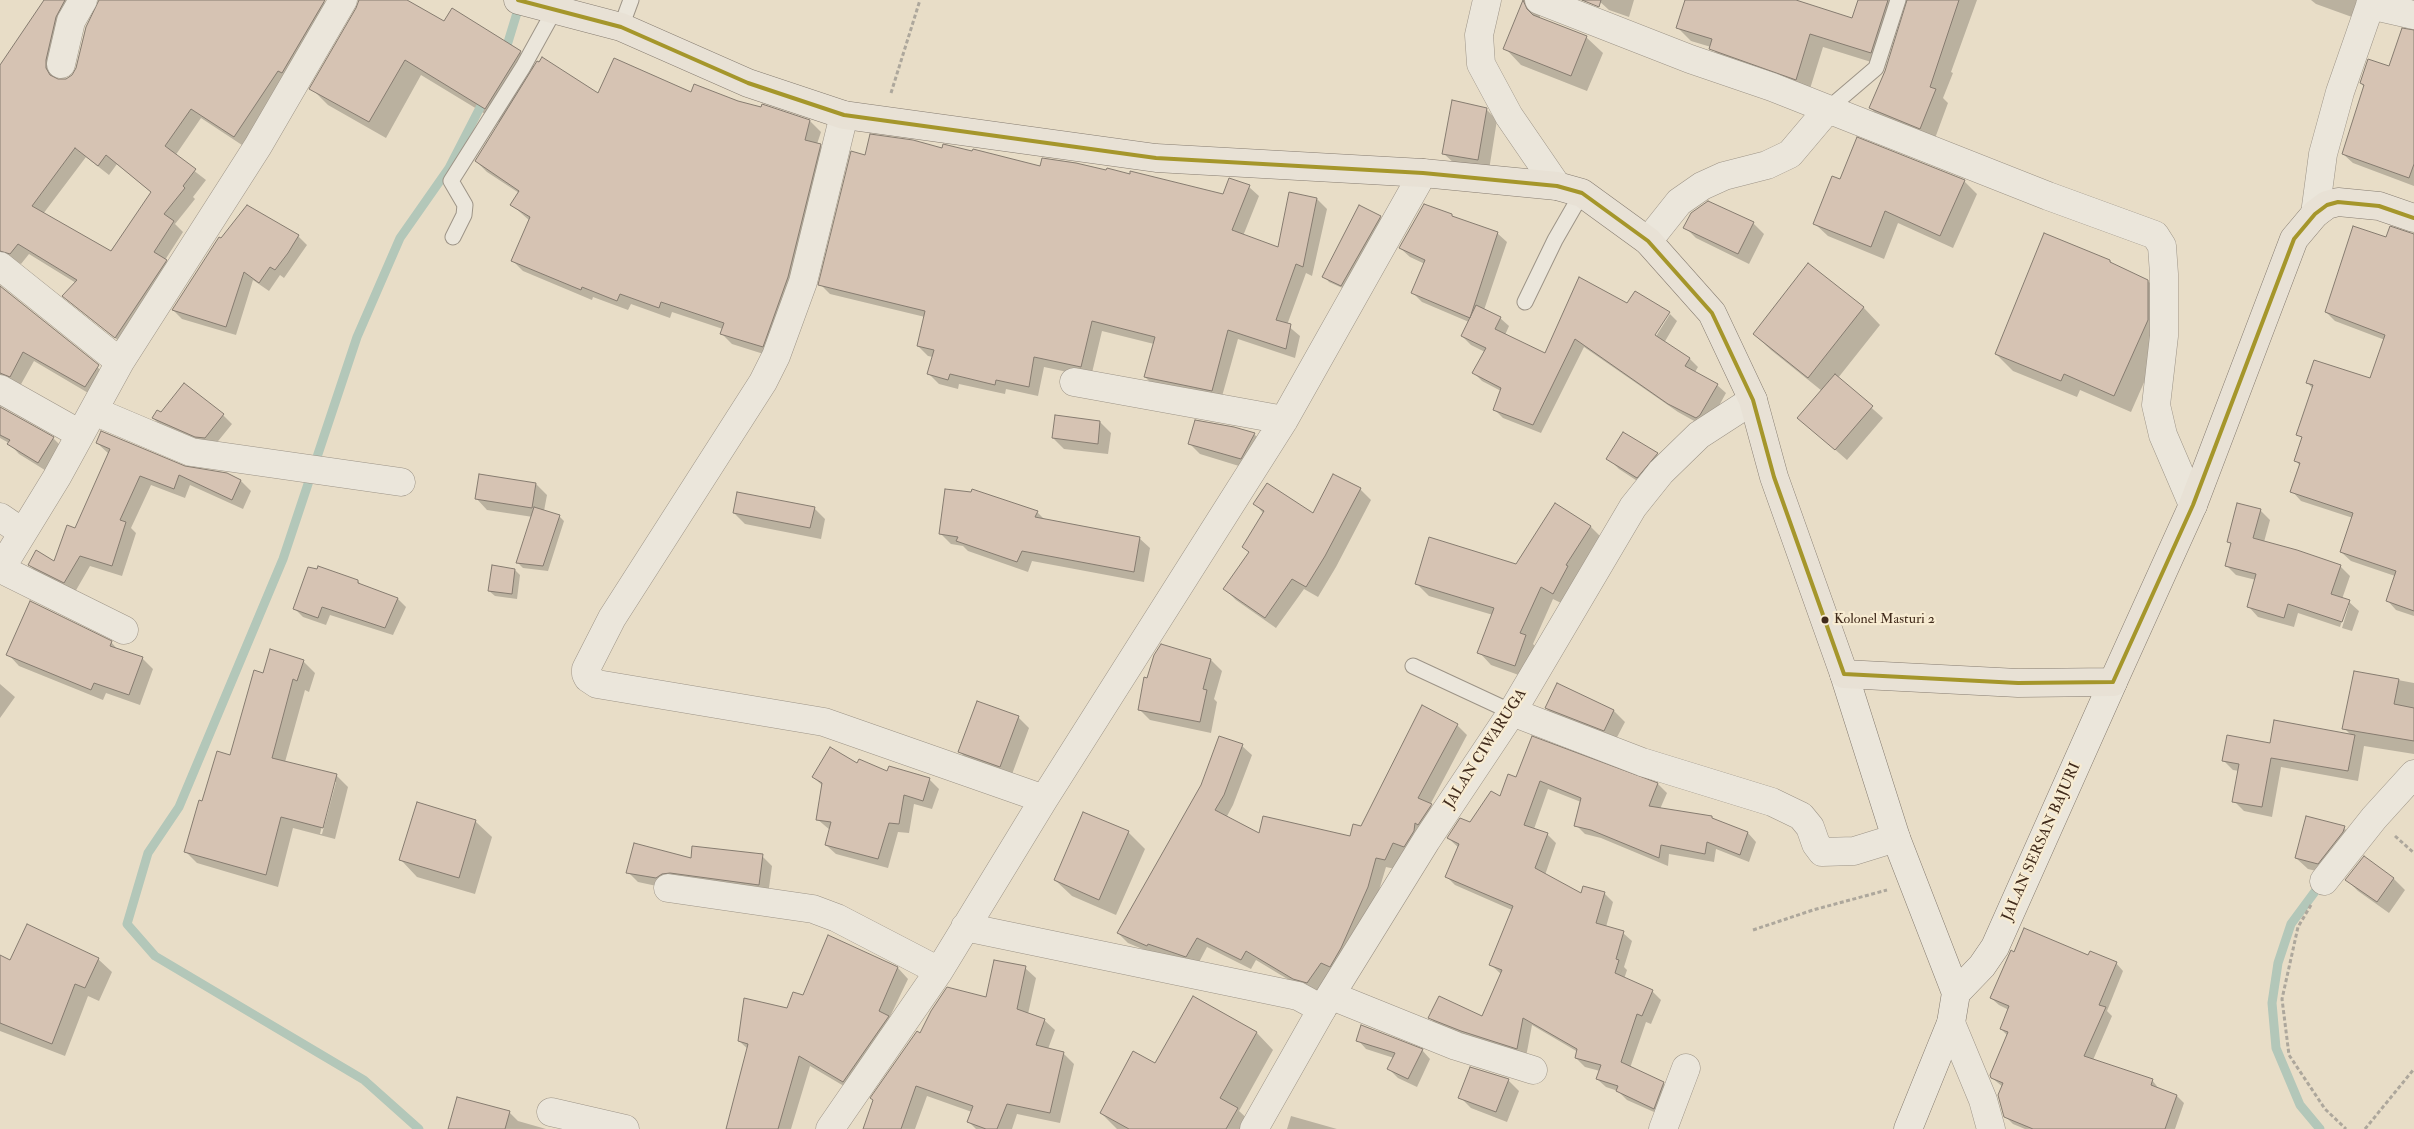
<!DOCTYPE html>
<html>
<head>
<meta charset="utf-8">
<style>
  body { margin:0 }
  canvas { display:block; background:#e8ddc7 }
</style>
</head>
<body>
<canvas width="2414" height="1129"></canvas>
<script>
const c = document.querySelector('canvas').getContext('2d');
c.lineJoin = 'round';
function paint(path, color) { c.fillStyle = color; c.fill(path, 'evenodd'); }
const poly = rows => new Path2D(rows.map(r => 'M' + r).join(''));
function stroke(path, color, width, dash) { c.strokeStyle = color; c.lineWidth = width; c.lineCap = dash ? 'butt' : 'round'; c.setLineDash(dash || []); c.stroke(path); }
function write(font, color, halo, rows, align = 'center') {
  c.font = font + ' "IM FELL Double Pica",serif'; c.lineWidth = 4.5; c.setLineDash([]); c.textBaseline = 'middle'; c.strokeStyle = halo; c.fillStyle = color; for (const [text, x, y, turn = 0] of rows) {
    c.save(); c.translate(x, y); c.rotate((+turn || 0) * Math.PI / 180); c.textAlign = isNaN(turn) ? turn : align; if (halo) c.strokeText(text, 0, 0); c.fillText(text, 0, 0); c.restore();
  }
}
paint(poly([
  [45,0,82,0,56,71,56,80,65,80,73,76,77,68,100,0,322,0,334,11,245,147,201,118,175,156,206,180,193,197,195,199,175,224,183,232,165,260,176,271,126,347,64,296,76,283,29,254,21,264,13,260,0,265,0,67],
  [86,157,109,175,117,164,152,193,110,252,43,214],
  [360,0,405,0,445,23,520,52,535,67,598,95,692,94,762,109,763,106,810,121,821,132,817,144,831,156,773,357,732,344,721,333,723,329,672,312,670,318,631,304,628,310,593,297,592,300,523,271,512,260,530,221,512,205,519,193,487,172,476,161,500,123,421,75,386,138,328,105,311,88,358,8],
  [1524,0,1527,0,1540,13,1540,18,1586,37,1603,53,1587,91,1521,65,1505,48],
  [1598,0,1634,0,1629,17,1609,10],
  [1686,0,1791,0,1853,20,1859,0,1977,0,1951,72,1953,73,1943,98,1948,103,1934,141,1884,121,1870,108,1886,71,1908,5,1902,10,1884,66,1823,47,1809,92,1724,62,1711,47,1691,41,1678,28],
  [2311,0,2371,0,2363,21,2316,4],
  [2414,31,2414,186,2353,163,2343,154,2364,87,2361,83,2390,68],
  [1486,109,1497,120,1489,170,1455,164,1443,153],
  [943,149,1040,168,1224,195,1249,187,1259,196,1243,236,1279,249,1317,199,1327,209,1312,276,1306,273,1287,325,1300,336,1295,358,1238,339,1221,400,1155,387,1145,377,1154,344,1102,331,1091,377,1044,367,1038,396,1006,389,1005,394,959,384,958,389,939,384,929,374,933,357,928,356,918,346,925,317,830,294,820,284,866,156],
  [1841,181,1964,181,1977,194,1953,248,1898,223,1884,259,1828,236,1814,223],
  [1452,216,1455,219,1497,233,1507,242,1484,310,1500,318,1509,326,1505,335,1545,355,1627,305,1669,313,1651,340,1653,341,1670,314,1677,321,1664,343,1689,358,1698,367,1695,372,1717,385,1726,393,1709,424,1705,427,1678,412,1584,347,1541,433,1503,418,1494,409,1501,391,1482,381,1474,373,1485,352,1471,345,1462,336,1469,322,1422,302,1413,293,1425,264,1410,257,1400,248],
  [1380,217,1385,222,1347,290,1329,282,1324,276],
  [1753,223,1764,234,1749,264,1696,238,1685,227],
  [2391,228,2414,234,2414,616,2396,610,2387,600,2395,576,2351,561,2341,552,2353,518,2301,501,2292,491,2300,466,2296,461,2303,439,2298,434,2313,389,2307,382,2371,380,2385,340,2335,321,2326,312,2387,239],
  [298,236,307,245,284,278,280,275,269,291,253,280,236,335,182,319,173,310],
  [2110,261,2115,266,2148,281,2164,298,2164,337,2131,412,2080,390,2077,397,2013,371,1996,354],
  [1809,265,1864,308,1880,325,1838,378,1883,418,1847,460,1799,418,1822,391,1771,350,1754,334],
  [0,288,108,376,95,397,34,361,20,386,0,388],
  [0,408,53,438,63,448,48,472,19,454,9,443,0,438],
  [161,413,223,415,232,424,214,446,162,427,153,418],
  [1056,417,1100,422,1111,433,1108,454,1064,449,1053,438],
  [1623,433,1657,454,1668,465,1648,488,1619,469,1608,458],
  [1254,434,1265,445,1252,470,1200,454,1189,443],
  [97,443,185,468,241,481,251,491,243,509,190,485,185,498,151,485,131,528,136,533,122,576,90,566,75,592,40,575,29,565,55,563,76,529,109,454],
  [536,484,547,495,544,511,559,516,564,521,548,571,523,568,518,563,533,517,487,510,476,498],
  [1360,489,1371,500,1336,567,1318,597,1304,589,1276,628,1236,600,1225,589,1250,553,1243,547,1264,514,1255,504,1313,514],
  [814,508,825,519,821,539,745,524,734,513],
  [2260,510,2270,520,2264,542,2340,566,2350,576,2342,599,2349,602,2359,611,2352,631,2342,628,2349,605,2347,605,2340,627,2298,613,2294,627,2258,617,2249,607,2256,580,2236,575,2226,565,2232,545,2228,541],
  [1037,512,1045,520,1139,538,1150,548,1144,582,1032,561,1028,572,968,551,963,546,951,544,941,534],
  [1591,527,1603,539,1565,605,1553,599,1533,644,1538,649,1527,678,1491,665,1479,652,1493,615,1429,596,1417,584,1517,565],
  [515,570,520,575,517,599,495,596,489,591],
  [358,581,362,586,398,599,406,607,393,635,330,615,326,625,303,617,295,609],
  [111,642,119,651,142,658,153,669,140,705,106,693,103,700,19,666,8,654],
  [1161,645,1211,660,1222,671,1214,699,1217,702,1211,733,1150,720,1139,709,1148,679],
  [303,661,315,673,309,692,305,690,285,762,336,775,348,787,335,839,293,828,278,887,197,863,185,851,203,803,231,757,264,674],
  [333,782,336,782,322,834,320,834],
  [2355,672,2414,683,2414,754,2364,746,2358,781,2281,767,2272,817,2244,811,2234,801,2239,771,2233,770,2223,760,2272,744,2351,735,2344,728],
  [0,684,15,697,0,718],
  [1546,708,1614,711,1625,722,1615,741,1557,719],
  [1018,717,1029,728,1011,777,971,763,960,752],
  [1457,725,1467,735,1430,805,1441,815,1395,869,1386,867,1377,897,1317,993,1304,989,1256,960,1251,969,1207,947,1197,966,1157,955,1128,943,1118,933,1242,746,1252,755,1233,805,1226,818,1260,835,1351,837],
  [1532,738,1658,784,1667,793,1660,809,1715,821,1748,833,1756,842,1749,862,1716,849,1714,862,1669,854,1668,866,1601,838,1585,834,1576,825,1581,802,1548,789,1534,829,1547,834,1556,843,1545,875,1582,895,1604,893,1613,902,1606,927,1623,933,1632,941,1624,967,1627,970,1624,979,1652,991,1661,1000,1651,1024,1646,1022,1630,1068,1663,1083,1672,1092,1663,1116,1627,1100,1618,1091,1606,1087,1597,1079,1600,1071,1585,1067,1576,1058,1578,1052,1532,1025,1526,1057,1438,1026,1429,1017,1483,1018,1501,974,1491,965,1512,910,1455,885,1446,876,1459,848,1448,838,1470,824,1500,798,1516,779],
  [858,764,888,773,929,779,939,789,932,809,914,804,909,833,898,832,888,868,836,854,826,845,830,830,817,819,823,786,813,777],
  [475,821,492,837,475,894,417,877,401,860],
  [2344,828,2355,839,2329,874,2308,869,2296,858],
  [1128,832,1145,849,1116,915,1072,896,1055,880],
  [762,856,772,866,768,895,666,888,638,882,628,872,692,859],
  [2364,858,2394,879,2405,890,2389,913,2358,891,2347,880],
  [829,937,898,968,908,979,854,1092,810,1066,791,1129,728,1129,748,1049,739,1041,788,1010,804,997],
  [0,957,11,961,98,959,112,972,99,1001,88,996,65,1056,0,1031],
  [2089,957,2116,963,2123,971,2107,1011,2112,1016,2093,1060,2152,1080,2159,1089,2177,1096,2184,1103,2175,1129,2025,1129,2013,1124,2005,1116,2003,1087,1992,1078,2008,1036,2001,1029,2009,1010,1999,1005,1991,998],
  [1025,968,1036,978,1028,1014,1044,1020,1055,1030,1048,1049,1063,1053,1074,1064,1060,1123,1017,1114,1012,1129,976,1129,968,1121,972,1112,927,1096,915,1129,864,1129,920,1034,987,999],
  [1194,997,1257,1033,1273,1050,1239,1111,1254,1125,1252,1129,1117,1129,1101,1113,1155,1064],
  [1358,1040,1422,1050,1430,1059,1417,1087,1398,1078,1389,1069,1394,1058,1366,1049],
  [1508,1080,1519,1091,1507,1122,1471,1108,1460,1097],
  [509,1112,518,1121,546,1129,449,1129],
  [1291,1116,1337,1129,1287,1129]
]), '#0003');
stroke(poly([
  [505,52,520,3],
  [419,1129,364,1080,155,956,127,924,148,853,179,807,283,559,357,337,400,238,449,168,486,96],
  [2320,1129,2300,1105,2276,1048,2272,1003,2278,963,2291,924,2322,882]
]), '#b3c7b9', 9);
const building = poly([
  [44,0,65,0,56,17,46,60,46,68,50,75,58,79,66,79,72,75,76,68,86,27,99,0,325,0,282,73,278,71,234,137,191,109,165,146,196,169,183,186,185,188,164,214,174,221,154,252,167,260,115,338,62,296,77,280,18,244,10,254,0,251,0,65,44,0],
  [75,148,98,166,106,155,151,192,111,251,32,206,75,148],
  [359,0,407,0,444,21,452,8,521,51,485,109,405,60,369,122,309,89,356,8,359,0],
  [1523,0,1527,9,1533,15,1587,36,1571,76,1503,49,1523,0],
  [1582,0,1601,0,1599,7,1582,0],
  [1685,0,1796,0,1852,18,1858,0,1888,0,1871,53,1810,34,1796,80,1709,49,1712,39,1676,28,1685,0],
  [1907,0,1959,0,1930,87,1936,89,1920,129,1869,108,1885,71,1907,0],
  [2402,28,2414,30,2414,164,2409,178,2342,154,2364,85,2360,83,2368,59,2389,66,2402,28],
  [542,57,598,93,614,58,691,92,694,84,738,101,761,107,762,104,810,120,805,140,821,144,788,277,763,347,720,334,724,323,661,302,659,308,620,294,617,301,582,287,581,290,511,261,530,217,510,205,519,191,475,161,537,61,539,62,542,57],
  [1452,100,1487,108,1478,160,1442,154,1452,100],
  [870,134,913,140,942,148,943,144,972,151,973,149,1040,166,1042,158,1076,163,1106,170,1107,168,1130,174,1130,171,1223,194,1229,178,1250,185,1232,230,1278,247,1289,192,1317,198,1303,267,1296,264,1276,320,1291,324,1286,349,1228,330,1212,391,1144,377,1155,337,1092,321,1081,367,1034,357,1029,387,996,380,995,385,950,374,948,380,927,374,934,350,917,346,925,311,818,285,851,151,865,155,870,134],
  [1857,137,1965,180,1940,236,1885,211,1871,247,1813,224,1832,176,1840,179,1857,137],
  [1708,201,1754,222,1738,254,1683,228,1691,213,1708,201],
  [1424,204,1452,214,1452,216,1498,232,1470,318,1411,293,1425,260,1399,248,1424,204],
  [247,205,299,235,288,253,275,270,270,267,259,283,244,272,226,327,172,310,219,237,221,238,247,205],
  [1359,205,1381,216,1341,286,1322,277,1359,205],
  [2353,226,2386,237,2390,226,2414,234,2414,611,2386,601,2396,571,2340,552,2353,513,2290,492,2300,463,2294,461,2302,437,2296,435,2313,385,2306,383,2314,360,2370,378,2385,335,2325,312,2353,226],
  [2044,233,2110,260,2110,262,2148,280,2148,320,2114,396,2064,374,2061,381,1995,354,2044,233],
  [1808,263,1864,307,1808,378,1753,334,1808,263],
  [1579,277,1627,303,1635,291,1670,312,1655,335,1690,358,1685,366,1718,384,1700,415,1696,418,1668,404,1575,339,1533,425,1493,410,1501,388,1472,373,1486,348,1461,336,1476,305,1501,317,1495,329,1545,353,1579,277],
  [0,286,99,365,85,387,23,352,10,377,0,373,0,286],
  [1835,374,1873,406,1835,450,1797,418,1835,374],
  [184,383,224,414,205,438,195,437,152,418,157,410,161,412,184,383],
  [0,407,54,437,38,463,7,444,10,440,0,435,0,407],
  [1055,415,1100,421,1098,444,1052,438,1055,415],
  [1195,420,1234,427,1255,433,1241,459,1188,444,1195,420],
  [101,431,185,466,227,473,241,480,232,500,179,475,174,489,140,476,120,520,126,522,112,566,80,556,64,583,28,565,36,550,54,561,67,525,75,528,110,449,96,443,101,431],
  [1623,432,1658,453,1637,478,1606,459,1623,432],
  [479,474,536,483,532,508,475,499,479,474],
  [1333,474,1361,488,1325,556,1306,587,1292,579,1265,618,1223,589,1249,552,1242,547,1264,511,1253,504,1267,483,1313,513,1333,474],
  [945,489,971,492,972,489,1038,511,1035,517,1140,537,1134,572,1022,551,1017,562,956,541,958,537,939,534,945,489],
  [737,492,815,507,810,528,733,513,737,492],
  [1555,503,1591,526,1566,565,1568,566,1553,594,1541,587,1520,633,1526,635,1515,666,1477,653,1494,608,1415,584,1429,537,1516,564,1555,503],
  [2237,503,2261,509,2253,538,2297,550,2341,565,2331,594,2350,600,2342,622,2288,604,2284,618,2247,607,2256,574,2225,566,2231,543,2227,542,2237,503],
  [534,507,560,515,543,566,516,563,534,507],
  [492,565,515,569,512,594,488,591,492,565],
  [318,566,358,580,358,583,398,598,385,628,322,607,318,618,293,609,308,567,317,569,318,566],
  [30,601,112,641,110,646,143,657,129,695,94,683,91,690,6,655,30,601],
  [1161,644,1211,659,1203,689,1207,690,1200,722,1138,710,1144,677,1147,678,1154,655,1161,644],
  [270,649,304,660,297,681,293,679,272,758,337,774,323,828,281,817,266,875,184,852,199,800,202,801,217,751,230,755,254,670,263,673,270,649],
  [2354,671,2399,679,2394,704,2414,708,2414,741,2342,729,2354,671],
  [1557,683,1614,710,1604,731,1545,708,1557,683],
  [977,701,1019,716,1000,767,958,752,977,701],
  [1422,705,1458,724,1418,798,1432,804,1418,825,1415,823,1414,831,1404,847,1393,843,1385,860,1376,858,1368,887,1341,948,1330,967,1321,963,1307,983,1293,979,1246,951,1241,960,1197,938,1186,957,1148,944,1147,946,1117,933,1201,785,1219,736,1243,744,1224,795,1215,810,1259,833,1263,816,1350,836,1353,824,1361,826,1422,705],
  [2274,720,2355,735,2348,771,2271,758,2262,807,2232,802,2239,764,2222,761,2227,735,2270,743,2274,720],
  [1532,736,1658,783,1649,806,1712,816,1712,818,1748,832,1740,855,1707,842,1705,854,1661,845,1659,858,1591,830,1574,826,1581,798,1540,781,1524,825,1548,833,1535,868,1581,893,1583,886,1605,892,1596,923,1624,931,1616,959,1619,960,1615,973,1653,990,1642,1016,1637,1014,1621,1062,1664,1082,1654,1109,1616,1091,1618,1086,1596,1079,1601,1065,1575,1058,1577,1049,1523,1018,1517,1049,1461,1031,1428,1018,1439,996,1482,1016,1502,970,1489,965,1513,906,1445,877,1459,844,1447,838,1460,818,1470,822,1491,791,1500,796,1508,774,1516,777,1532,736],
  [830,747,857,763,859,759,887,771,889,766,930,778,923,801,904,795,899,824,889,823,878,859,825,845,831,822,816,820,822,783,812,777,830,747],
  [417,802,476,820,459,878,399,860,417,802],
  [1083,812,1129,831,1099,900,1054,880,1083,812],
  [2306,816,2345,826,2343,832,2318,864,2295,858,2306,816],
  [634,843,691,858,692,846,763,854,759,885,670,873,662,874,656,878,626,873,634,843],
  [2364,856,2394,878,2377,902,2345,880,2364,856],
  [27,924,99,958,85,988,75,984,52,1044,0,1023,0,955,10,960,27,924],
  [2024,928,2088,955,2090,951,2117,962,2099,1005,2106,1007,2084,1056,2153,1079,2151,1085,2177,1095,2165,1129,2033,1129,2004,1117,1998,1095,2003,1083,1991,1078,1990,1075,2008,1032,2000,1029,2009,1006,1990,998,2011,950,2014,952,2024,928],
  [828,935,898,967,879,1011,889,1016,843,1082,799,1056,778,1129,726,1129,748,1044,738,1041,744,998,787,1008,793,992,803,995,828,935],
  [994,960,1026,966,1017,1009,1045,1019,1036,1045,1064,1052,1050,1113,1007,1104,997,1129,986,1129,967,1122,973,1106,916,1086,901,1129,863,1129,873,1100,870,1098,917,1031,920,1033,931,1011,947,987,986,997,994,960],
  [1193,996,1257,1032,1220,1098,1238,1108,1226,1129,1129,1129,1100,1113,1133,1051,1155,1063,1193,996],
  [1361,1025,1423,1049,1408,1079,1387,1069,1395,1053,1356,1041,1361,1025],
  [1470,1067,1509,1079,1496,1112,1458,1098,1470,1067],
  [457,1097,510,1111,505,1129,448,1129,457,1097]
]);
paint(building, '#d6c3b3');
stroke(building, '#867c70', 1);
const service = poly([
  [621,27,631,0],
  [1828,109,1876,68,1898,0],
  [453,237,464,215,465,205,451,181,523,67,555,9],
  [1525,302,1555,240,1582,193],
  [1413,666,1512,712]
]);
const minor = poly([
  [1487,0,1479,35,1481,64,1509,116,1557,186],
  [1539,0,1690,59,1772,87,2048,196,2155,235,2162,246,2164,274,2164,336,2156,405,2163,435,2193,505],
  [2370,5,2414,15],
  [61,64,71,21,83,0],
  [844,115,803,282,776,356,763,382,612,618,586,669,586,674,588,678,597,684,824,722,1044,799],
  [2315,214,2323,154,2340,92,2372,0],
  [1648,241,1679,202,1702,186,1724,176,1767,165,1790,154,1828,109],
  [0,266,120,362],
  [1074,382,1284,420],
  [0,389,80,434],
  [94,411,191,452,401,482],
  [0,517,22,532],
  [1,569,124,630],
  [0,570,57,477,120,362,258,146,343,0],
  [1512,712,1642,762,1772,802,1801,816,1810,827,1816,844,1822,852,1854,851,1896,838],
  [2324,881,2374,818,2414,774],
  [668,888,813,909,837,918,939,971],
  [965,927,1298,996,1322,1009],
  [1332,996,1456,1046,1533,1070],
  [1951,1023,1983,1100,1991,1129],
  [551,1112,625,1129],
  [830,1129,939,971,1044,799,1284,420,1423,173],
  [1663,1129,1686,1068]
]);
const tertiary = poly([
  [1254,1129,1322,1009,1426,841,1512,712,1633,507,1661,472,1699,435,1753,400]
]);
const secondary = poly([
  [1844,674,1896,838,1956,993,1951,1023,1908,1129],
  [1956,993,1982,966,1995,947,2113,682]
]);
const primary = poly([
  [518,0,621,27,748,83,844,115,1156,158,1423,173,1557,186,1582,193,1648,241,1712,313,1753,400,1774,477,1844,674,2018,683,2113,682,2193,505,2294,239,2315,214,2327,205,2338,202,2379,206,2414,218]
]);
stroke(service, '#9d9487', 17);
stroke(minor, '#9d9487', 29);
stroke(tertiary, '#9d9487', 29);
stroke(secondary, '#867c70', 29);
stroke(primary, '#867c70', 29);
stroke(poly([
  [891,93,920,0],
  [2395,836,2414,853],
  [2311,905,2298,927,2282,999,2289,1055,2325,1109,2346,1129],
  [1753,930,1813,910,1887,890],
  [2365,1129,2414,1069]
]), '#ada79c', 3, [4, 2.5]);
stroke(service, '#ebe6db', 15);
stroke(minor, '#ebe6db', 28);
stroke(tertiary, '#ebe6db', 28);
stroke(secondary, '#ebe6db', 28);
stroke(primary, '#e8e1d5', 28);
stroke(poly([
  [518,0,621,27,748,83,844,115,1156,158,1423,173,1557,186,1582,193,1648,241,1712,313,1753,400,1774,477,1844,674],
  [1844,674,2018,683,2113,682],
  [2113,682,2193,505,2294,239,2315,214,2327,205,2338,202,2379,206,2414,218]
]), '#a5962b', 4);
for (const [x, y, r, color] of [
  [1825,620,4.5,"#412b1c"]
]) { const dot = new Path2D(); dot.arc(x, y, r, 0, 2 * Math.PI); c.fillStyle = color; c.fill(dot); stroke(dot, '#f8ecd2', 2); }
write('14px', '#412b1c', '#f8ecd2', [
  ["Kolonel Masturi 2",1834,620]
], 'left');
write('15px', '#412b1c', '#f8ecd2', [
  ["JALAN CIWARUGA",1486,749,-57],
  ["JALAN SERSAN BAJURI",2042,842,-66]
]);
</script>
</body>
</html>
